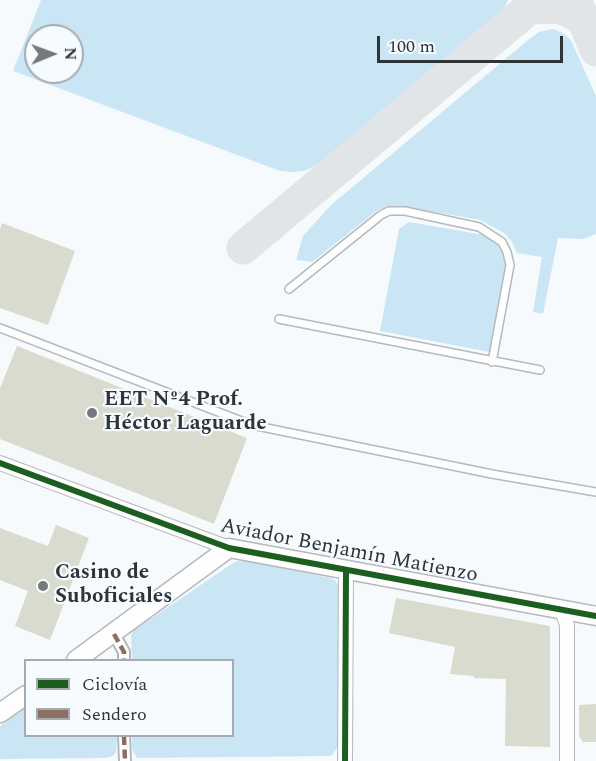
<!DOCTYPE html>
<html>
<head>
<meta charset="utf-8">
<style>
  body { margin:0 }
  #map { position:relative; width:596px; height:761px; overflow:hidden; background:#f7fafd; font-family:Spectral,serif }
  canvas { display:block }
  .legend { position:absolute; left:24px; top:659px; width:210px; height:78px; box-sizing:border-box; background:#f5fbff; border:2px solid #a5abaf; margin:0; padding:8px 10px; list-style:none; font-size:18px; color:#2e3437 }
  .legend li { display:flex; align-items:center; gap:12px; height:30px }
  .legend b { width:30px; border:2px solid #a5abaf }
  .north { position:absolute; left:24px; top:24px; width:60px; height:60px; box-sizing:border-box; background:#f5fbff; border:2px solid #a5abaf; border-radius:50%; rotate:89deg; font-size:16px; font-weight:700; line-height:24px; text-align:center; color:#2e3437 }
  .north::after { content:''; display:block; margin:auto; width:21px; height:27px; background:#74797c; clip-path:polygon(50% 0,100% 100%,50% 72%,0 100%) }
  .scale { position:absolute; left:377px; top:36px; width:186px; height:27px; box-sizing:border-box; border:3px solid #2e3437; border-top:0; padding-left:8px; font-size:18px; line-height:21px; white-space:nowrap; color:#2e3437; -webkit-text-stroke:4px #f5fbff; paint-order:stroke }
</style>
</head>
<body>
<div id="map">
<canvas width="596" height="761"></canvas>
<ul class="legend">
<li><b style="height:8px;background:#1b5e20"></b>Ciclovía</li>
<li><b style="height:8px;background:#8d6e63"></b>Sendero</li>
</ul>
<div class="north">N</div>
<div class="scale">100 m</div>
</div>
<script>
const c = document.querySelector('canvas').getContext('2d');
c.lineJoin = 'round';
function paint(path, color) { c.fillStyle = color; c.fill(path, 'evenodd'); }
const poly = rows => new Path2D(rows.map(r => 'M' + r).join(''));
function stroke(path, color, width, dash) { c.strokeStyle = color; c.lineWidth = width; c.lineCap = dash ? 'butt' : 'round'; c.setLineDash(dash || []); c.stroke(path); }
function write(font, color, halo, rows, align = 'center') {
  c.font = font + ' Spectral,serif'; c.lineWidth = 4.5; c.setLineDash([]); c.textBaseline = 'middle'; c.strokeStyle = halo; c.fillStyle = color; for (const [text, x, y, turn = 0] of rows) {
    c.save(); c.translate(x, y); c.rotate((+turn || 0) * Math.PI / 180); c.textAlign = isNaN(turn) ? turn : align; if (halo) c.strokeText(text, 0, 0); c.fillText(text, 0, 0); c.restore();
  }
}
paint(poly([
  [41,0,508,0,504,10,329,160,304,171,292,172,280,171,13,71],
  [36,36,72,36,72,72,36,72],
  [553,29,563,33,571,40,596,96,596,234,583,239,558,238,543,314,533,312,542,257,517,253,512,242,504,233,480,220,401,206,389,206,378,210,312,262,296,260,303,236,331,205,528,40,539,32],
  [409,222,484,235,495,241,501,249,506,263,490,352,380,331,399,229],
  [242,559,330,578,335,580,339,587,338,747,331,756,137,758,132,749,132,736,232,736,232,660,132,660,131,635,134,630,233,563],
  [25,708,26,736,117,736,116,753,111,757,104,758,0,759,0,726]
]), '#cae6f4');
stroke(poly([
  [529,0,530,8,556,7,569,11,584,20],
  [576,2,596,50],
  [243,248,539,0]
]), '#e2e5e7', 33);
paint(poly([
  [2,223,75,251,48,325,0,308,0,229],
  [17,346,247,438,214,524,0,439,0,388],
  [56,525,89,538,50,640,15,626,28,591,0,580,0,528,48,546],
  [396,598,550,626,550,747,505,746,506,679,474,678,474,676,450,674,455,647,389,633],
  [596,704,596,742,583,742,579,736,579,705]
]), '#d9dbce');
const service = poly([
  [289,289,381,215,389,211,405,211,479,227,502,242,507,252,510,265,492,362],
  [279,319,540,370],
  [0,328,252,425,492,474,596,492]
]);
const pedestrian = poly([
  [114,634,124,652,124,660],
  [124,736,125,761]
]);
const minor = poly([
  [0,463,229,548],
  [562,610,567,625,567,761],
  [345,761,346,570]
]);
const tertiary = poly([
  [76,660,229,548,596,616],
  [0,713,26,695]
]);
stroke(service, '#b5b9bc', 10);
stroke(pedestrian, '#b5b9bc', 14);
stroke(minor, '#b5b9bc', 16);
stroke(tertiary, '#b5b9bc', 21);
stroke(service, '#fefeff', 7);
stroke(pedestrian, '#fefeff', 10);
stroke(minor, '#fefeff', 14);
stroke(tertiary, '#fefeff', 18);
stroke(poly([
  [114,634,124,652,124,660],
  [124,736,125,761]
]), '#8d6e63', 4.5, [9, 4.5]);
stroke(poly([
  [0,463,229,548,596,616],
  [345,761,346,570]
]), '#1b5e20', 6);
for (const [x, y, r, color] of [
  [92,413,6,"#74797c"],
  [43,586,6,"#74797c"]
]) { const dot = new Path2D(); dot.arc(x, y, r, 0, 2 * Math.PI); c.fillStyle = color; c.fill(dot); stroke(dot, '#f5fbff', 2); }
write('bold 21px', '#2e3437', '#f5fbff', [
  ["EET Nº4 Prof.",104,401],
  ["Héctor Laguarde",104,425],
  ["Casino de",55,574],
  ["Suboficiales",55,598]
], 'left');
write('21px', '#2e3437', '#f5fbff', [
  ["Aviador Benjamín Matienzo",349,552,11]
]);
</script>
</body>
</html>
